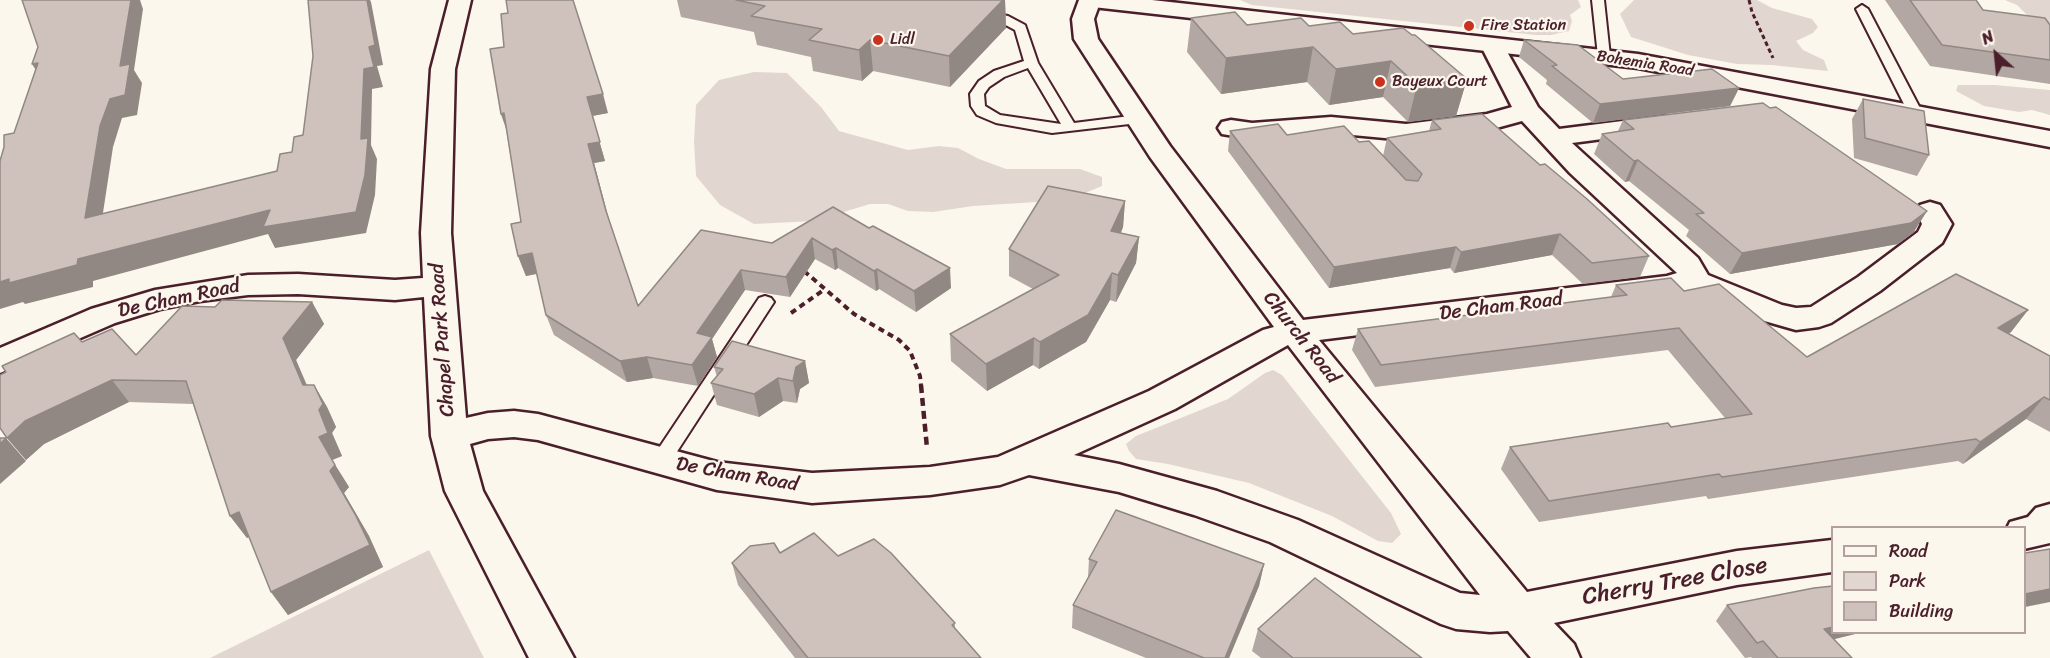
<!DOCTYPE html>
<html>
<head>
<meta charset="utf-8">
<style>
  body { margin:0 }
  #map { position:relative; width:2050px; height:658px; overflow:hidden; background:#fbf7ec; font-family:Sriracha,sans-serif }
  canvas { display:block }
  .legend { position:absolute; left:1831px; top:526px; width:195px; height:108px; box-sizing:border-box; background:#fbf7ec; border:2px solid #b4a19f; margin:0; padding:8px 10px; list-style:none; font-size:18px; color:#4a1f2b }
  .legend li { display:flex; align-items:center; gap:12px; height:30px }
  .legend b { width:30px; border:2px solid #b4a19f }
  .north { position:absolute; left:1966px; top:24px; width:60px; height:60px; -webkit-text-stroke:4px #fbf7ec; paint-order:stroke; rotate:333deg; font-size:16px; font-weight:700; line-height:24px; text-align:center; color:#4a1f2b }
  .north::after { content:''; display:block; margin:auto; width:21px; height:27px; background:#4a1f2b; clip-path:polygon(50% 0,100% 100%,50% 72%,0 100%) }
</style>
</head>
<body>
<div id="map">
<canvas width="2050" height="658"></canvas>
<ul class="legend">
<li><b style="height:8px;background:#fbf7ec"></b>Road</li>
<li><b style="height:16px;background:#e2d7d0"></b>Park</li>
<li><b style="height:16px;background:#cfc2bc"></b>Building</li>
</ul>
<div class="north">N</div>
</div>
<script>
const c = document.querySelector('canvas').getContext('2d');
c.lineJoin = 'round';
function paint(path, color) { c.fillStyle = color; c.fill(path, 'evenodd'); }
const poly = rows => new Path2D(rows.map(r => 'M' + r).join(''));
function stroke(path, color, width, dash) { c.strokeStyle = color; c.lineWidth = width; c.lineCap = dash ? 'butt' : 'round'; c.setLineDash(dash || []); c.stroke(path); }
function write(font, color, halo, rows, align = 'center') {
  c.font = font + ' Sriracha,sans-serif'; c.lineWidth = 4.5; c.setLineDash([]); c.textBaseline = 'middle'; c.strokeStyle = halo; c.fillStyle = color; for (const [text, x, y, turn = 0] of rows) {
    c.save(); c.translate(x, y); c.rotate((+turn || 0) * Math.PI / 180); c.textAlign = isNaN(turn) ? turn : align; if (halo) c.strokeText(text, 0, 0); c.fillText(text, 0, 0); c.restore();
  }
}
paint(poly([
  [1240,0,1578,0,1581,7,1570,15,1572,21,1569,31,1551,35,1536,35,1252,5],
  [1634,0,1757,0,1772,8,1812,19,1818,27,1813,33,1796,41,1803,50,1824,60,1828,71,1771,65,1737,64,1688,55,1631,37,1620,14],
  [2005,0,2050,0,2050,29,2035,23,2017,5],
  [754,72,787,73,821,107,839,131,908,150,939,146,958,148,979,159,1006,169,1080,169,1102,177,1102,186,1078,196,1037,202,973,206,933,212,908,211,888,204,870,204,814,221,754,224,720,205,696,176,694,142,696,105,719,80],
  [1958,85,1995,85,2050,90,2050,115,2032,110,2019,112,1984,106,1956,91],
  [1273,370,1282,375,1391,513,1401,534,1392,543,1378,541,1332,516,1249,483,1168,464,1136,459,1129,451,1126,444,1136,436,1228,399,1265,373],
  [429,550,484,658,210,658]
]), '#e2d7d0');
const service = poly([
  [1592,0,1604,0,1610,56,1604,60,1598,56,1592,0],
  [1862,5,1868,9,1923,114,1921,117,1911,117,1909,114,1856,9,1862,5],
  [982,11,1008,16,1025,25,1038,63,1074,123,1138,115,1145,119,1138,123,1052,133,996,123,977,115,971,106,970,94,979,81,994,71,1024,61,1015,30,1000,22,978,18,978,12,982,11],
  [1028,68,1061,124,1000,115,985,106,984,94,989,87,1004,77,1028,68],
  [765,296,771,298,774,302,667,467,660,470,653,467,650,462,653,457,759,298,765,296]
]);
const minor = poly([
  [449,0,471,0,455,69,451,233,466,418,488,413,514,411,538,414,717,462,812,473,930,467,998,457,1149,391,1263,330,1274,327,1150,157,1074,39,1072,19,1079,0,1101,0,1094,19,1098,39,1170,146,1303,320,1667,276,1677,273,1570,173,1522,121,1489,130,1406,140,1331,133,1252,139,1222,134,1218,128,1222,122,1231,120,1252,123,1331,117,1406,124,1487,114,1512,107,1481,46,1485,41,1493,39,1501,41,1538,107,1559,129,1662,116,1671,118,1675,124,1671,130,1572,143,1698,258,1708,275,1782,305,1796,308,1811,307,1858,277,1918,232,1922,224,1916,211,1920,205,1930,202,1940,205,1952,224,1942,243,1880,291,1831,323,1819,327,1796,330,1761,320,1689,290,1670,296,1319,340,1527,592,1737,551,1832,540,1832,572,1737,585,1554,623,1574,644,1580,658,1531,658,1508,631,1490,632,1456,629,1441,624,1270,542,1194,515,1119,492,1029,475,1000,485,930,495,812,503,717,490,538,440,514,437,488,439,470,444,483,491,574,658,529,658,445,491,431,436,424,297,395,300,298,294,248,295,200,301,160,309,115,323,0,373,0,348,91,309,155,290,248,275,298,274,395,280,423,278,421,233,431,69,449,0],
  [1288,345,1480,595,1460,593,1298,520,1217,491,1119,464,1074,455,1175,409,1288,345],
  [2050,504,2050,543,2024,549,2024,528,2007,528,2010,522,2028,517,2036,508,2050,504]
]);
const trunk = poly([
  [1082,0,1152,0,1638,54,2050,131,2050,147,1638,68,1093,7,1085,5,1082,0]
]);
stroke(service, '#4a1f2b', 4);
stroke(minor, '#4a1f2b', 5);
stroke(trunk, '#4a1f2b', 5);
stroke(poly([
  [1749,0,1752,12,1773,58]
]), '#4a1f2b', 3, [4.5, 3]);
stroke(poly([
  [804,271,854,314,899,340,910,351,920,376,921,386],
  [791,313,825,289]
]), '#4a1f2b', 4, [6, 4.5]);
stroke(poly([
  [921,385,927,448]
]), '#4a1f2b', 4.5, [8, 5]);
paint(service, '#fbf7ec');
paint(minor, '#fbf7ec');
paint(trunk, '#fbf7ec');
paint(poly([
  [677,0,1005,0,1006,28,950,87,873,71,862,81,813,71,811,57,757,45,754,32,681,17],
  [1885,0,1976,0,1983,10,2050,25,2050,84,1930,66],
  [1191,18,1247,25,1309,26,1353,34,1467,79,1456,116,1408,122,1383,97,1329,105,1307,82,1221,94,1187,52],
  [1524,40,1623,79,1739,88,1730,106,1593,123,1546,84,1547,80,1519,57],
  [1863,99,1929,155,1917,176,1854,158,1852,119],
  [608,113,592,116,605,161,594,163,609,220,638,306,772,243,833,207,951,288,916,312,879,289,876,291,838,268,835,270,815,259,790,297,745,290,712,339,717,357,698,386,653,378,627,382,554,335,546,315,537,274,526,276,518,256,521,222,506,129,501,114],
  [1432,120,1540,165,1649,256,1640,277,1583,284,1552,255,1454,273,1450,268,1329,288,1228,151,1230,131,1287,135,1359,142,1383,156,1387,138,1429,131],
  [1623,120,1927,211,1913,233,1898,244,1730,274,1686,236,1689,230,1629,181,1625,182,1594,154,1602,134,1618,131],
  [1125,201,1123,227,1121,233,1139,237,1136,263,1116,302,1110,300,1086,342,1039,369,1033,365,987,391,951,361,950,334,1033,289,1009,276,1009,249],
  [1616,285,1684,291,1807,357,2028,310,2011,332,2008,334,2050,356,2050,432,2026,419,1963,464,1958,461,1708,499,1706,496,1539,522,1501,469,1510,447,1671,427,1725,418,1668,350,1375,387,1352,350,1358,329,1611,297],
  [312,302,324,324,296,360,307,385,314,385,327,407,336,427,332,433,342,456,332,460,349,487,344,493,369,536,383,567,288,615,271,592,249,537,247,538,230,516,193,404,129,402,44,444,26,460,7,438,82,342,136,355,215,307],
  [805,361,809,383,800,389,797,403,783,401,759,417,717,405,711,383,717,377,714,367],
  [780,553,838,556,955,623,955,629,981,658,795,658,738,585,732,563],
  [1089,559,1264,564,1259,586,1229,658,1146,658,1072,628,1073,605,1088,577],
  [1727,605,1833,633,1859,633,1833,639,1852,658,1752,658,1751,657,1745,658,1716,621],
  [1258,629,1422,658,1261,658,1252,651]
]), '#b2a7a2');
paint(poly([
  [131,0,140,0,143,9,134,70,142,83,137,115,122,118,113,147,99,239,85,218,100,126,120,66],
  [365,0,370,0,371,2,383,65,377,66,383,87,372,89,371,145,377,159,375,195,366,233,275,248,268,234,93,281,93,287,25,304,23,302,0,309,0,282,361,139,364,69,369,47],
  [1003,0,1005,0,1006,28,950,87,949,56],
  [870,40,873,71,862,81,859,50],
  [1313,47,1307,82,1221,94,1226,58],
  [1391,61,1383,97,1329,105,1336,69],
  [38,63,44,83,32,64],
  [1467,79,1456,116,1408,122,1417,85],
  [1739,88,1730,106,1593,123,1600,104],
  [603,94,608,113,592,116,605,161,594,163,612,231,588,144,587,97],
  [504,113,508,133,501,114],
  [1638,160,1629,181,1625,182,1634,161],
  [1125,201,1123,227,1110,257,1111,231],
  [1927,211,1913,233,1898,244,1730,274,1742,253],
  [1560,234,1552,255,1454,273,1461,252],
  [1139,237,1136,263,1116,302,1118,275],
  [812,238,815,259,790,297,786,277],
  [1456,247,1450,268,1329,288,1334,267],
  [836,248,838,268,835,270,832,250],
  [532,253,540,273,526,276,518,256],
  [950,268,951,288,916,312,914,291],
  [877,269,879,289,876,291,874,271],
  [741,270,745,290,712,339,717,357,698,386,692,365,697,333],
  [1112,273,1110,300,1086,342,1039,369,1040,342],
  [312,302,324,324,296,360,316,408,303,385,283,338],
  [2028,310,2011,332,1981,350,1998,328],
  [1034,338,1033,365,987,391,986,364],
  [647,357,653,378,627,382,620,361],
  [805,361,809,383,800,389,797,403,793,381,796,367],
  [778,378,783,401,759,417,754,394],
  [112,380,129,402,44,444,26,460,7,438,25,421],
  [314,385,327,407,336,427,332,433,342,456,332,460,349,487,344,493,369,536,383,567,288,615,271,592,330,471,319,437,319,410],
  [2044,397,2026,419,1963,464,1980,442],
  [6,438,26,461,0,484,0,444],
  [239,512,255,534,247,538,230,516],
  [1264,564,1259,586,1229,658,1225,658],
  [2050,589,2050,602,2025,607,2025,594],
  [1833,627,1833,633,1859,633,1811,645,1824,629]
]), '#918884');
const building = poly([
  [22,0,131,0,120,66,130,64,125,95,110,99,100,126,85,218,277,171,280,154,292,152,294,137,303,135,313,56,308,0,367,0,375,45,369,47,374,67,364,69,361,139,368,138,365,175,356,212,263,227,270,210,78,259,77,265,9,283,9,279,0,282,0,161,4,147,4,135,14,133,38,63,32,64,38,47,22,0],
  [506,0,573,0,603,94,587,97,600,142,588,144,606,211,638,306,701,230,772,243,833,207,869,228,873,226,950,268,914,291,877,269,874,271,836,248,832,250,812,238,786,277,741,270,697,333,712,337,692,365,647,357,620,361,546,315,532,253,518,256,511,224,521,222,504,113,501,114,490,49,504,47,501,14,508,13,506,0],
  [736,0,1003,0,949,56,870,40,859,50,809,40,822,29,751,16,765,6,736,0],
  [1910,0,1976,0,1983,10,2045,18,2050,25,2050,60,1942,45,1910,0],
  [1235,12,1247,25,1301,18,1309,26,1340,22,1353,34,1403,28,1412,35,1415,35,1467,79,1417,85,1391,61,1336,69,1313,47,1226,58,1191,18,1235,12],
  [1524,40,1578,45,1623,79,1712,69,1739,88,1600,104,1552,66,1557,65,1524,40],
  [1863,99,1924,111,1929,155,1865,138,1863,99],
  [1763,103,1770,108,1776,107,1927,211,1911,223,1742,253,1696,214,1704,213,1638,160,1634,161,1602,134,1634,129,1623,120,1763,103],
  [1482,114,1540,165,1545,164,1587,199,1649,256,1592,263,1560,234,1461,252,1456,247,1334,267,1230,131,1278,124,1287,135,1344,126,1359,142,1369,141,1406,180,1418,181,1422,174,1387,138,1441,129,1432,120,1482,114],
  [1048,186,1125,201,1111,231,1139,237,1118,275,1112,273,1088,315,1040,342,1034,338,986,364,950,334,1059,275,1009,249,1048,186],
  [1956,274,2028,310,1998,328,2050,356,2050,400,2044,397,1980,442,1976,439,1722,477,1719,474,1549,501,1510,447,1668,423,1671,427,1752,414,1679,328,1381,365,1358,329,1627,295,1616,285,1671,278,1684,291,1719,284,1807,357,1956,274],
  [222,300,312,302,283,338,303,385,314,385,323,404,319,410,328,433,319,437,335,465,330,471,355,514,370,545,271,592,239,512,230,516,186,381,112,380,25,421,7,438,0,428,0,375,6,372,2,366,74,333,82,342,112,329,136,355,182,306,215,307,222,300],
  [732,341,805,361,796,367,793,381,778,378,754,394,711,383,723,369,714,367,732,341],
  [0,438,6,438,0,444,0,438],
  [1116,510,1264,564,1225,658,1204,658,1073,605,1097,562,1089,559,1116,510],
  [814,533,838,556,874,539,891,553,955,623,952,625,981,658,808,658,732,563,750,546,774,543,780,553,814,533],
  [2050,549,2050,589,2025,594,2025,553,2050,549],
  [1315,578,1422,658,1293,658,1258,629,1315,578],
  [1833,586,1833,627,1824,629,1852,658,1778,658,1763,641,1757,643,1727,605,1814,588,1833,586]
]);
paint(building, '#cfc2bc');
stroke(building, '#918884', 1.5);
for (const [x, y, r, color] of [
  [1469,26,6,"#c8321e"],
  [878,40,6,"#c8321e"],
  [1380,82,6,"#c8321e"]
]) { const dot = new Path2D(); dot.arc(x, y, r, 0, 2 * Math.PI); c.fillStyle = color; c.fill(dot); stroke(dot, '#fbf7ec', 2); }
write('16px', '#4a1f2b', '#fbf7ec', [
  ["Fire Station",1481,26],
  ["Lidl",890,40],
  ["Bayeux Court",1392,82]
], 'left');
write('16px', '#4a1f2b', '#fbf7ec', [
  ["Bohemia Road",1645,64,9]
]);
write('20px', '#4a1f2b', '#fbf7ec', [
  ["De Cham Road",179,299,-12],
  ["De Cham Road",1501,307,-7],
  ["Church Road",1301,338,52],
  ["Chapel Park Road",443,340,-94],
  ["De Cham Road",737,475,10]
]);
write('24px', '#4a1f2b', '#fbf7ec', [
  ["Cherry Tree Close",1675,582,-10]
]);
</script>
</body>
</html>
